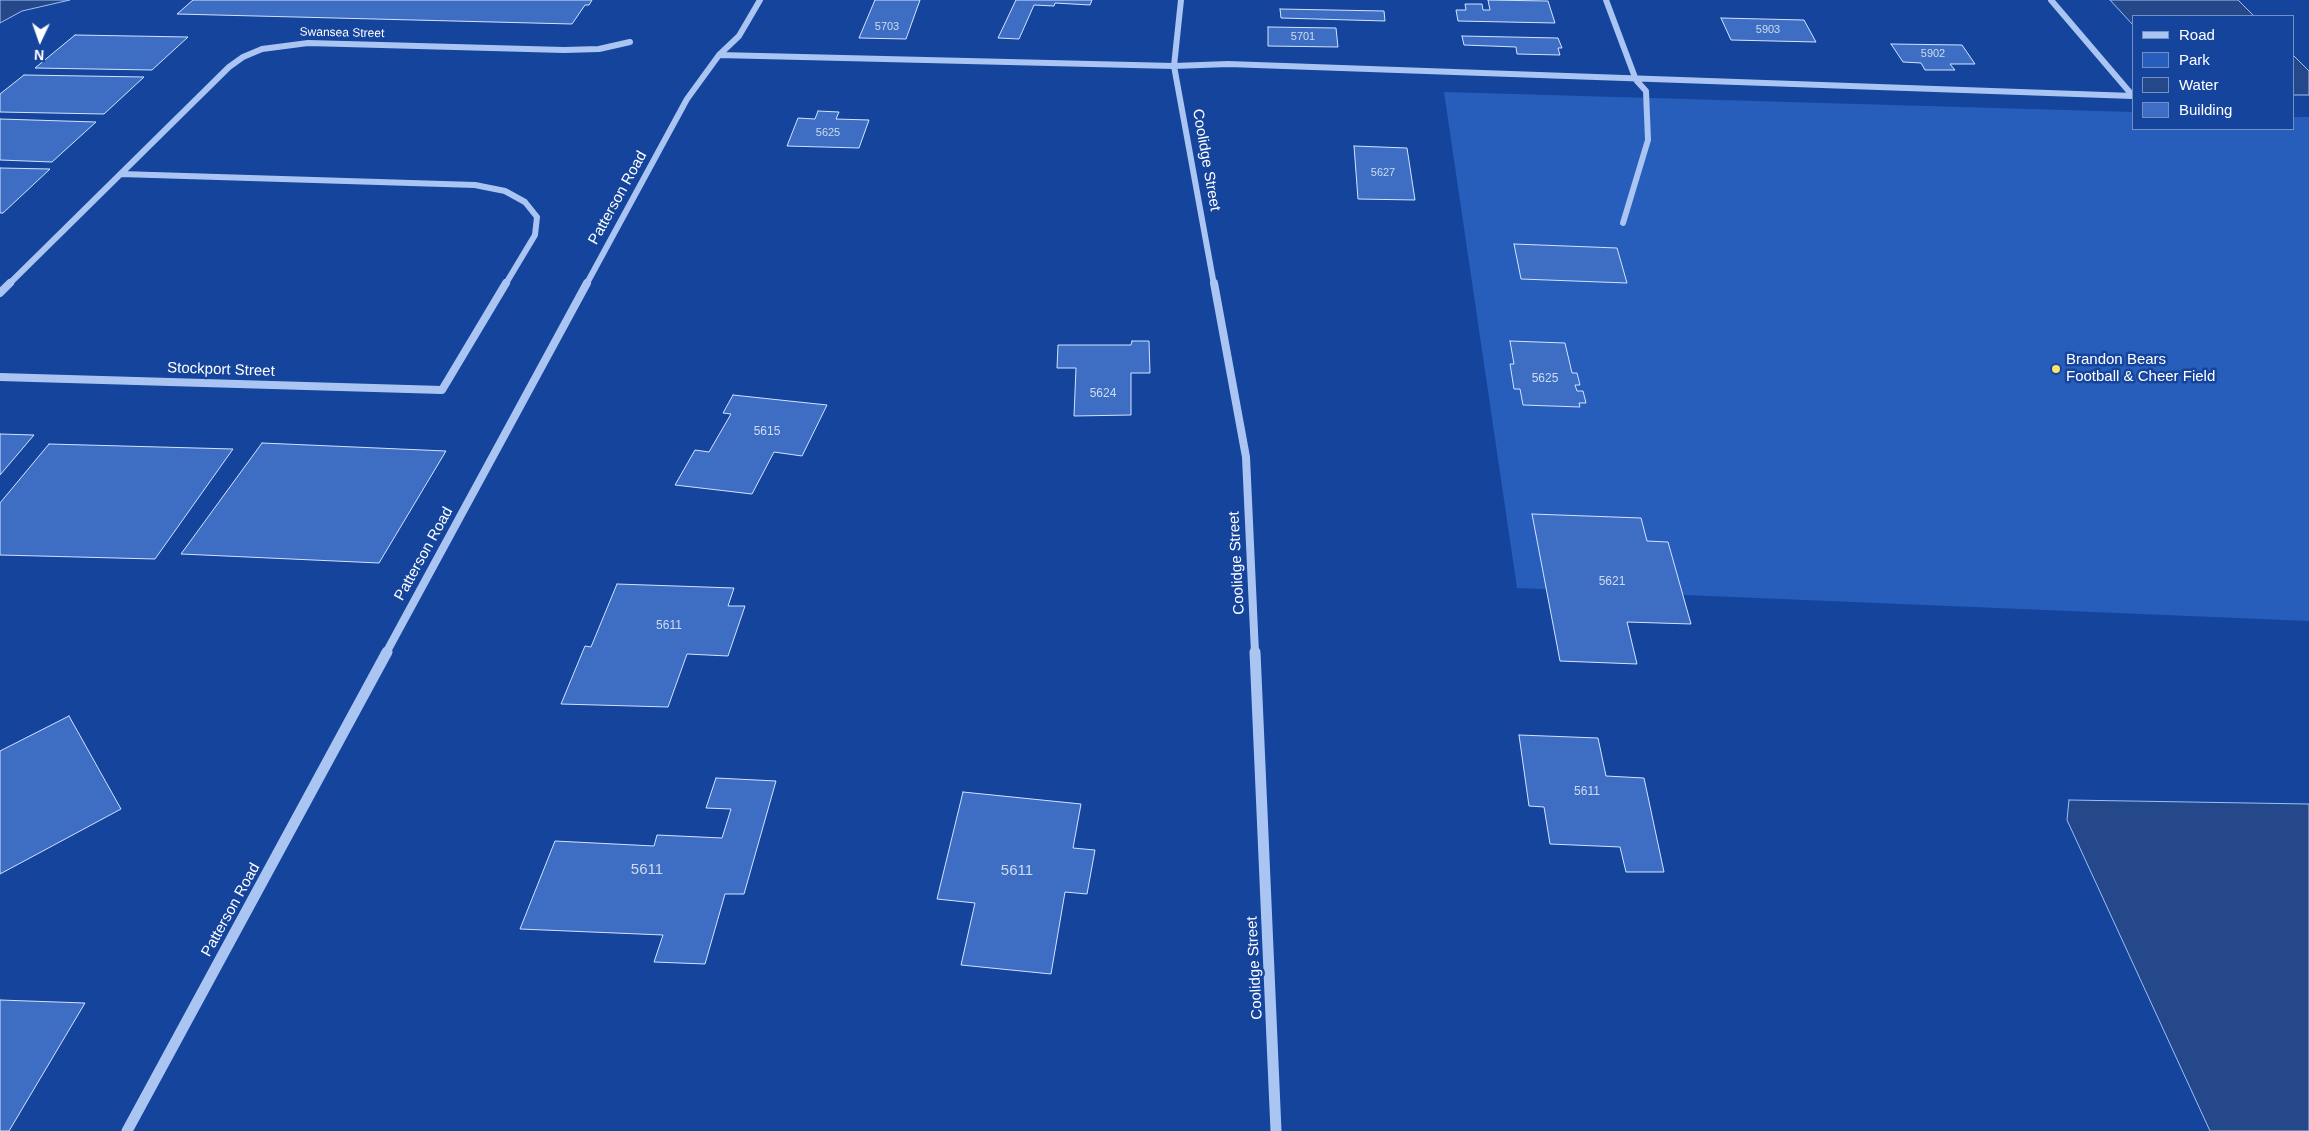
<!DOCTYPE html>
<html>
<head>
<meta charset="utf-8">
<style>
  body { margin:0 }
  #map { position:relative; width:2309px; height:1131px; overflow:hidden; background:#15449d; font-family:Helvetica,sans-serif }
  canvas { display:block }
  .legend { position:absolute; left:2132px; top:15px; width:162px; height:115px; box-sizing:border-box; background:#15449d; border:1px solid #738fc4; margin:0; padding:6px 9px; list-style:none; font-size:15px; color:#fff }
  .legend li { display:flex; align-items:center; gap:10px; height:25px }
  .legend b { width:25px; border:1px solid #738fc4 }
  .north { position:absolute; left:15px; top:15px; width:50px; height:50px; -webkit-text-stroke:4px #15449d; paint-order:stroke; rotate:183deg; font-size:14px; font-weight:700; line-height:20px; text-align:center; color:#fff }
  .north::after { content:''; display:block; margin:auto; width:18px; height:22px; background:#fff; clip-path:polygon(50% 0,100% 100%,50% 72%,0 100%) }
</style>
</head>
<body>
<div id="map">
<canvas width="2309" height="1131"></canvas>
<ul class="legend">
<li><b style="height:6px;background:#abc5f3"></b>Road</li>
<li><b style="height:14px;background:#285ebb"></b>Park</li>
<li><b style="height:14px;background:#25488b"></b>Water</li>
<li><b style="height:14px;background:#3d6ec3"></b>Building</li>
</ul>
<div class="north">N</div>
</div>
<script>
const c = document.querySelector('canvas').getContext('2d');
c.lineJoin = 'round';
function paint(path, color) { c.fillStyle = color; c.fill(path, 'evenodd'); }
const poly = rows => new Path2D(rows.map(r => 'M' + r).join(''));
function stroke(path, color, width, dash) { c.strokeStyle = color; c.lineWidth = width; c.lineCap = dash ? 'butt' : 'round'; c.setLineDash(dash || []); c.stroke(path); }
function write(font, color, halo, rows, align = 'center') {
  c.font = font + ' Helvetica,sans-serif'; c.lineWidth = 5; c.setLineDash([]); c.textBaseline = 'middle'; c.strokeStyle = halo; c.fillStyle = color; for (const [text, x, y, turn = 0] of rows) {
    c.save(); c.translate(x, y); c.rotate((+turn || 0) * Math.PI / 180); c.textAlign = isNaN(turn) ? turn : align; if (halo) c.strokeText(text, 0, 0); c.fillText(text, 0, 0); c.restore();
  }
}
paint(poly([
  [1444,92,2133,112,2133,129,2293,129,2293,117,2309,117,2309,621,1517,588]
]), '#285ebb');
const water = poly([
  [0,0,70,0,22,11,0,23,0,0],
  [2110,0,2238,0,2254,16,2133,16,2133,25,2110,0],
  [2293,55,2309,71,2309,95,2293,95,2293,55],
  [2069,800,2309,804,2309,1131,2210,1131,2067,820,2069,800]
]);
paint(water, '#25488b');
stroke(water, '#9dbff6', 1);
const building = poly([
  [193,0,592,0,589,5,585,5,572,24,177,14,193,0],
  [875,0,920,0,906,39,859,38,875,0],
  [1016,0,1092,0,1090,5,1055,3,1054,6,1034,5,1019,39,998,38,1016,0],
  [1488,0,1548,1,1555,23,1458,21,1456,10,1466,10,1465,4,1482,4,1483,10,1490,10,1488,0],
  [1280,9,1384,11,1385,21,1281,18,1280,9],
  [1721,18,1804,20,1816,42,1731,40,1721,18],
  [1268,27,1336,28,1338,47,1268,46,1268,27],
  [75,35,188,37,152,70,35,68,75,35],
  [1462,36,1558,38,1562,48,1558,48,1560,55,1517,54,1516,47,1464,45,1462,36],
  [1891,44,1962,45,1975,64,1950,64,1955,70,1925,70,1921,63,1903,62,1891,44],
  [24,75,144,77,104,114,0,112,0,94,24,75],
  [818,111,839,112,836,119,869,120,859,148,787,146,798,118,815,119,818,111],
  [0,119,96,122,52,162,0,160,0,119],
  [1354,146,1407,148,1415,200,1358,199,1354,146],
  [0,168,50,169,3,213,0,213,0,168],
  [1514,244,1617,248,1627,283,1521,279,1514,244],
  [1132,341,1149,341,1150,373,1131,373,1131,415,1074,416,1076,368,1057,368,1058,345,1131,345,1132,341],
  [1510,341,1565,343,1572,373,1577,373,1580,385,1575,385,1577,391,1583,391,1586,403,1579,403,1580,407,1523,405,1520,389,1514,389,1510,364,1514,364,1510,341],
  [733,395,827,405,802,456,774,452,752,494,675,485,695,450,709,452,731,414,723,413,733,395],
  [0,434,34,435,0,475,0,434],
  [262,443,446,451,379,563,181,554,262,443],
  [49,444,233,449,155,559,0,555,0,503,49,444],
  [1532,514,1641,518,1647,541,1668,542,1691,624,1627,622,1637,664,1560,661,1532,514],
  [617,584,734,588,728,606,745,606,728,656,687,654,668,707,561,704,585,646,591,647,617,584],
  [69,716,121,809,0,874,0,751,69,716],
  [1519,735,1598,738,1606,776,1644,778,1664,872,1626,872,1620,847,1550,844,1544,807,1529,806,1519,735],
  [716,778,776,781,744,894,725,894,705,964,654,962,663,935,520,929,555,841,654,846,657,835,722,838,731,809,706,808,716,778],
  [963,792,1081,804,1073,848,1095,850,1087,894,1065,892,1051,974,961,965,975,903,937,899,963,792],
  [0,1000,85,1003,9,1131,0,1131,0,1000]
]);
paint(building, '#3d6ec3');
stroke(building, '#d3e3fd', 1);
stroke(poly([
  [1181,0,1174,66,1214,285],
  [1606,0,1636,80,1646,91,1648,140,1623,223],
  [2051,0,2133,96],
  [719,55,1174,66,1228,64,2133,96],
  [121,174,475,185,505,191,525,202,537,217,535,235,505,285],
  [8,285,229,67,243,57,262,49,308,43,564,50,599,49,630,42],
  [586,285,687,99,719,55,739,36,760,0]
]), '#abc5f3', 6);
stroke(poly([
  [1214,283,1246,457,1255,653],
  [0,293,10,283],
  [0,377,442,390,506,283],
  [386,653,587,283]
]), '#abc5f3', 8);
stroke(poly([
  [1255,652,1276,1131],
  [127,1131,387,652]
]), '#abc5f3', 11);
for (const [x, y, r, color] of [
  [2056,369,5,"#ffe26d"]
]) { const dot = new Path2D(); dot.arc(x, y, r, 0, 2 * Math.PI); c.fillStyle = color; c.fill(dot); stroke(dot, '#15449d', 2); }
write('11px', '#cedbf0', null, [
  ["5703",887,27],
  ["5903",1768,30],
  ["5701",1303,37],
  ["5902",1933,54],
  ["5625",828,133],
  ["5627",1383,173]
]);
write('12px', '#fff', '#15449d', [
  ["Swansea Street",342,33,1]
]);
write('12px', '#cedbf0', null, [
  ["5625",1545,379],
  ["5624",1103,394],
  ["5615",767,432],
  ["5621",1612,582],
  ["5611",669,626],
  ["5611",1587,792]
]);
write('15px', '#fff', '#15449d', [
  ["Coolidge Street",1206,160,80],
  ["Patterson Road",618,198,-61],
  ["Stockport Street",221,370,2],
  ["Patterson Road",424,554,-61],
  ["Coolidge Street",1237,563,-93],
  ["Patterson Road",231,910,-61],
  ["Coolidge Street",1255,968,-93]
]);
write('15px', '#fff', '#15449d', [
  ["Brandon Bears",2066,360],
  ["Football & Cheer Field",2066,377]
], 'left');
write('15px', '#cedbf0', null, [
  ["5611",647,870],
  ["5611",1017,871]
]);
</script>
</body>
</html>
